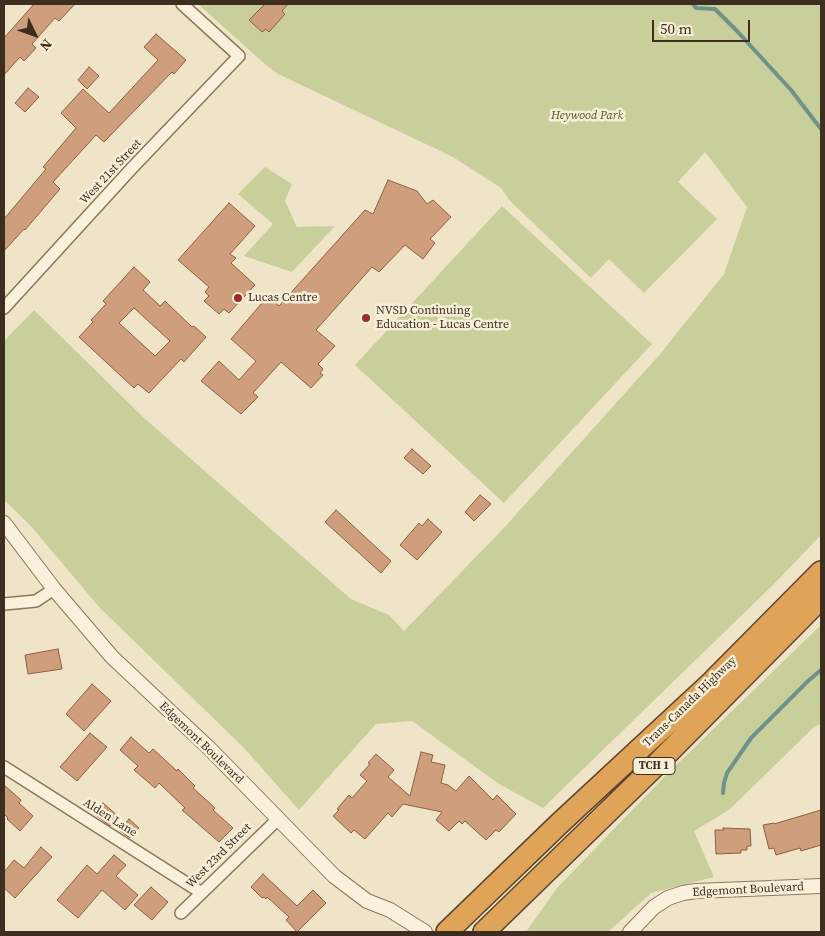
<!DOCTYPE html>
<html>
<head>
<meta charset="utf-8">
<style>
  body { margin:0 }
  #map { position:relative; width:825px; height:936px; overflow:hidden; background:#f0e4c8; font-family:"Source Serif 4",serif }
  canvas { display:block }
  .frame { position:absolute; inset:0; border:5px solid #3d2e20; pointer-events:none }
  .north { position:absolute; left:10px; top:10px; width:50px; height:50px; -webkit-text-stroke:4px #f7eed8; paint-order:stroke; rotate:132deg; font-size:14px; font-weight:700; line-height:20px; text-align:center; color:#3d2e20 }
  .north::after { content:''; display:block; margin:auto; width:18px; height:22px; background:#3d2e20; clip-path:polygon(50% 0,100% 100%,50% 72%,0 100%) }
  .scale { position:absolute; left:652px; top:20px; width:98px; height:22px; box-sizing:border-box; border:2px solid #3d2e20; border-top:0; padding-left:6px; font-size:15px; line-height:18px; white-space:nowrap; color:#3d2e20; -webkit-text-stroke:4px #f7eed8; paint-order:stroke }
</style>
</head>
<body>
<div id="map">
<canvas width="825" height="936"></canvas>
<div class="frame"></div>
<div class="north">N</div>
<div class="scale">50 m</div>
</div>
<script>
const c = document.querySelector('canvas').getContext('2d');
c.lineJoin = 'round';
function paint(path, color) { c.fillStyle = color; c.fill(path, 'evenodd'); }
const poly = rows => new Path2D(rows.map(r => 'M' + r).join(''));
function stroke(path, color, width, dash) { c.strokeStyle = color; c.lineWidth = width; c.lineCap = dash ? 'butt' : 'round'; c.setLineDash(dash || []); c.stroke(path); }
function write(font, color, halo, rows, align = 'center') {
  c.font = font + ' "Source Serif 4",serif'; c.lineWidth = 5; c.setLineDash([]); c.textBaseline = 'middle'; c.strokeStyle = halo; c.fillStyle = color; for (const [text, x, y, turn = 0] of rows) {
    c.save(); c.translate(x, y); c.rotate((+turn || 0) * Math.PI / 180); c.textAlign = isNaN(turn) ? turn : align; if (halo) c.strokeText(text, 0, 0); c.fillText(text, 0, 0); c.restore();
  }
}
paint(poly([
  [198,4,821,4,821,535,775,583,543,808,499,784,412,721,376,724,299,810,243,747,99,607,30,525,4,500,4,339,5,340,34,310,142,416,351,599,389,615,404,631,502,530,661,353,724,274,747,207,705,152,678,182,717,219,644,293,609,259,591,278,509,200,501,188,453,157,278,74,266,65],
  [265,167,292,184,285,201,297,227,335,226,292,272,244,256,273,224,238,194],
  [502,206,652,344,504,503,355,365],
  [821,625,821,724,814,727,729,810,694,831,714,877,651,893,608,932,526,932,557,888,670,771]
]), '#c9cf9b');
stroke(poly([
  [693,4,696,8,715,9,737,31,791,90,821,129],
  [723,793,724,783,727,773,751,738,808,681,821,670]
]), '#6f938a', 4);
const building = poly([
  [34,4,75,4,59,21,55,18,32,44,36,48,24,61,20,57,4,75,4,38,34,4],
  [265,4,288,4,282,11,285,14,269,32,266,29,262,32,249,20,265,4],
  [156,34,186,60,174,74,172,72,104,142,96,135,53,182,60,189,25,230,24,229,4,251,4,219,46,169,43,167,76,128,61,113,83,89,109,113,158,60,144,47,156,34],
  [89,67,99,76,87,89,78,80,89,67],
  [28,88,39,97,25,112,15,103,28,88],
  [388,180,417,191,427,204,433,200,451,217,430,239,435,243,423,259,405,245,379,272,372,267,316,330,335,346,318,364,323,369,320,373,323,375,311,388,281,362,253,393,258,397,241,414,201,381,219,361,239,380,256,361,231,339,268,296,279,306,365,210,373,214,388,180],
  [229,203,255,226,230,254,236,258,231,263,255,285,229,313,224,309,219,314,204,301,209,296,205,292,209,287,178,260,229,203],
  [134,267,150,282,143,290,160,306,165,301,192,327,194,326,206,337,184,362,181,359,149,393,138,384,134,388,79,337,93,322,91,320,106,304,103,301,134,267],
  [134,308,170,341,155,356,119,323,134,308],
  [412,449,431,466,423,474,404,458,412,449],
  [480,495,491,504,474,521,465,512,480,495],
  [336,510,391,561,381,573,325,522,336,510],
  [428,519,442,532,417,560,400,545,419,523,422,526,428,519],
  [58,649,62,669,28,674,25,655,58,649],
  [92,684,111,701,84,731,66,714,92,684],
  [90,733,107,747,77,781,60,767,90,733],
  [131,737,149,753,153,749,177,771,178,769,195,786,193,788,215,808,213,810,233,828,219,842,182,810,185,808,159,783,155,788,134,770,138,766,120,750,131,737],
  [421,752,433,755,431,762,445,765,441,783,448,785,456,791,469,776,493,800,497,795,516,814,499,832,496,830,486,840,465,821,462,824,459,821,449,831,436,820,442,812,403,804,392,817,388,813,365,839,354,830,351,833,333,816,339,810,337,809,349,795,352,798,367,781,360,775,370,764,368,763,376,754,394,770,388,777,410,796,421,752],
  [4,785,21,800,19,803,33,816,20,831,7,819,8,818,4,814,4,785],
  [103,803,118,816,110,826,93,813,103,803],
  [821,810,821,845,801,851,800,848,776,855,774,848,769,849,763,825,774,823,774,824,821,810],
  [129,819,139,828,130,838,119,830,129,819],
  [723,828,750,829,751,846,747,846,747,850,741,850,741,853,716,854,715,830,724,830,723,828],
  [41,847,52,857,15,898,4,888,4,872,14,860,24,868,41,847],
  [114,855,126,865,116,876,138,895,125,910,102,890,78,918,57,900,87,865,97,874,114,855],
  [263,874,297,906,313,890,326,903,297,932,286,920,289,917,267,897,266,899,264,897,262,898,251,887,263,874],
  [151,887,168,902,152,920,134,905,151,887]
]);
paint(building, '#cf9f7d');
stroke(building, '#8d5f41', 1);
const minor = poly([
  [4,308,132,168,239,56,182,4],
  [4,604,36,601,54,589],
  [4,767,202,893],
  [181,913,277,820]
]);
const tertiary = poly([
  [4,523,54,589,112,657,209,748,334,876,367,901,390,910,425,932],
  [630,932,654,907,668,898,683,893,696,891,821,886]
]);
const motorway = poly([
  [447,932,560,823,712,682,821,572],
  [484,932,654,767,821,598]
]);
stroke(minor, '#8d765c', 14);
stroke(tertiary, '#8d765c', 16);
stroke(motorway, '#5b4430', 24);
stroke(minor, '#faf1dc', 11);
stroke(tertiary, '#faf1dc', 14);
stroke(motorway, '#e0a458', 21);
for (const [x, y, r, color] of [
  [238,298,5,"#9e2a2b"],
  [366,318,5,"#9e2a2b"]
]) { const dot = new Path2D(); dot.arc(x, y, r, 0, 2 * Math.PI); c.fillStyle = color; c.fill(dot); stroke(dot, '#f7eed8', 2); }
for (const [x, y, w] of [
  [654,766,42]
]) { const box = new Path2D(); box.roundRect(x - w / 2, y - 8.5, w, 17, 4); c.fillStyle = '#f7eed8'; c.fill(box); stroke(box, '#3d2e20', 1); }
write('bold 11px', '#3d2e20', null, [
  ["TCH 1",654,766]
]);
write('italic 12px', '#4d5a26', '#f7eed8', [
  ["Heywood Park",587,116]
]);
write('12px', '#3d2e20', '#f7eed8', [
  ["West 21st Street",111,172,-47],
  ["Trans-Canada Highway",690,702,-44],
  ["Edgemont Boulevard",201,743,44],
  ["Alden Lane",110,818,32],
  ["West 23rd Street",219,856,-45],
  ["Edgemont Boulevard",748,890,-3]
]);
write('12px', '#3d2e20', '#f7eed8', [
  ["Lucas Centre",248,298],
  ["NVSD Continuing",376,311],
  ["Education - Lucas Centre",376,325]
], 'left');
</script>
</body>
</html>
